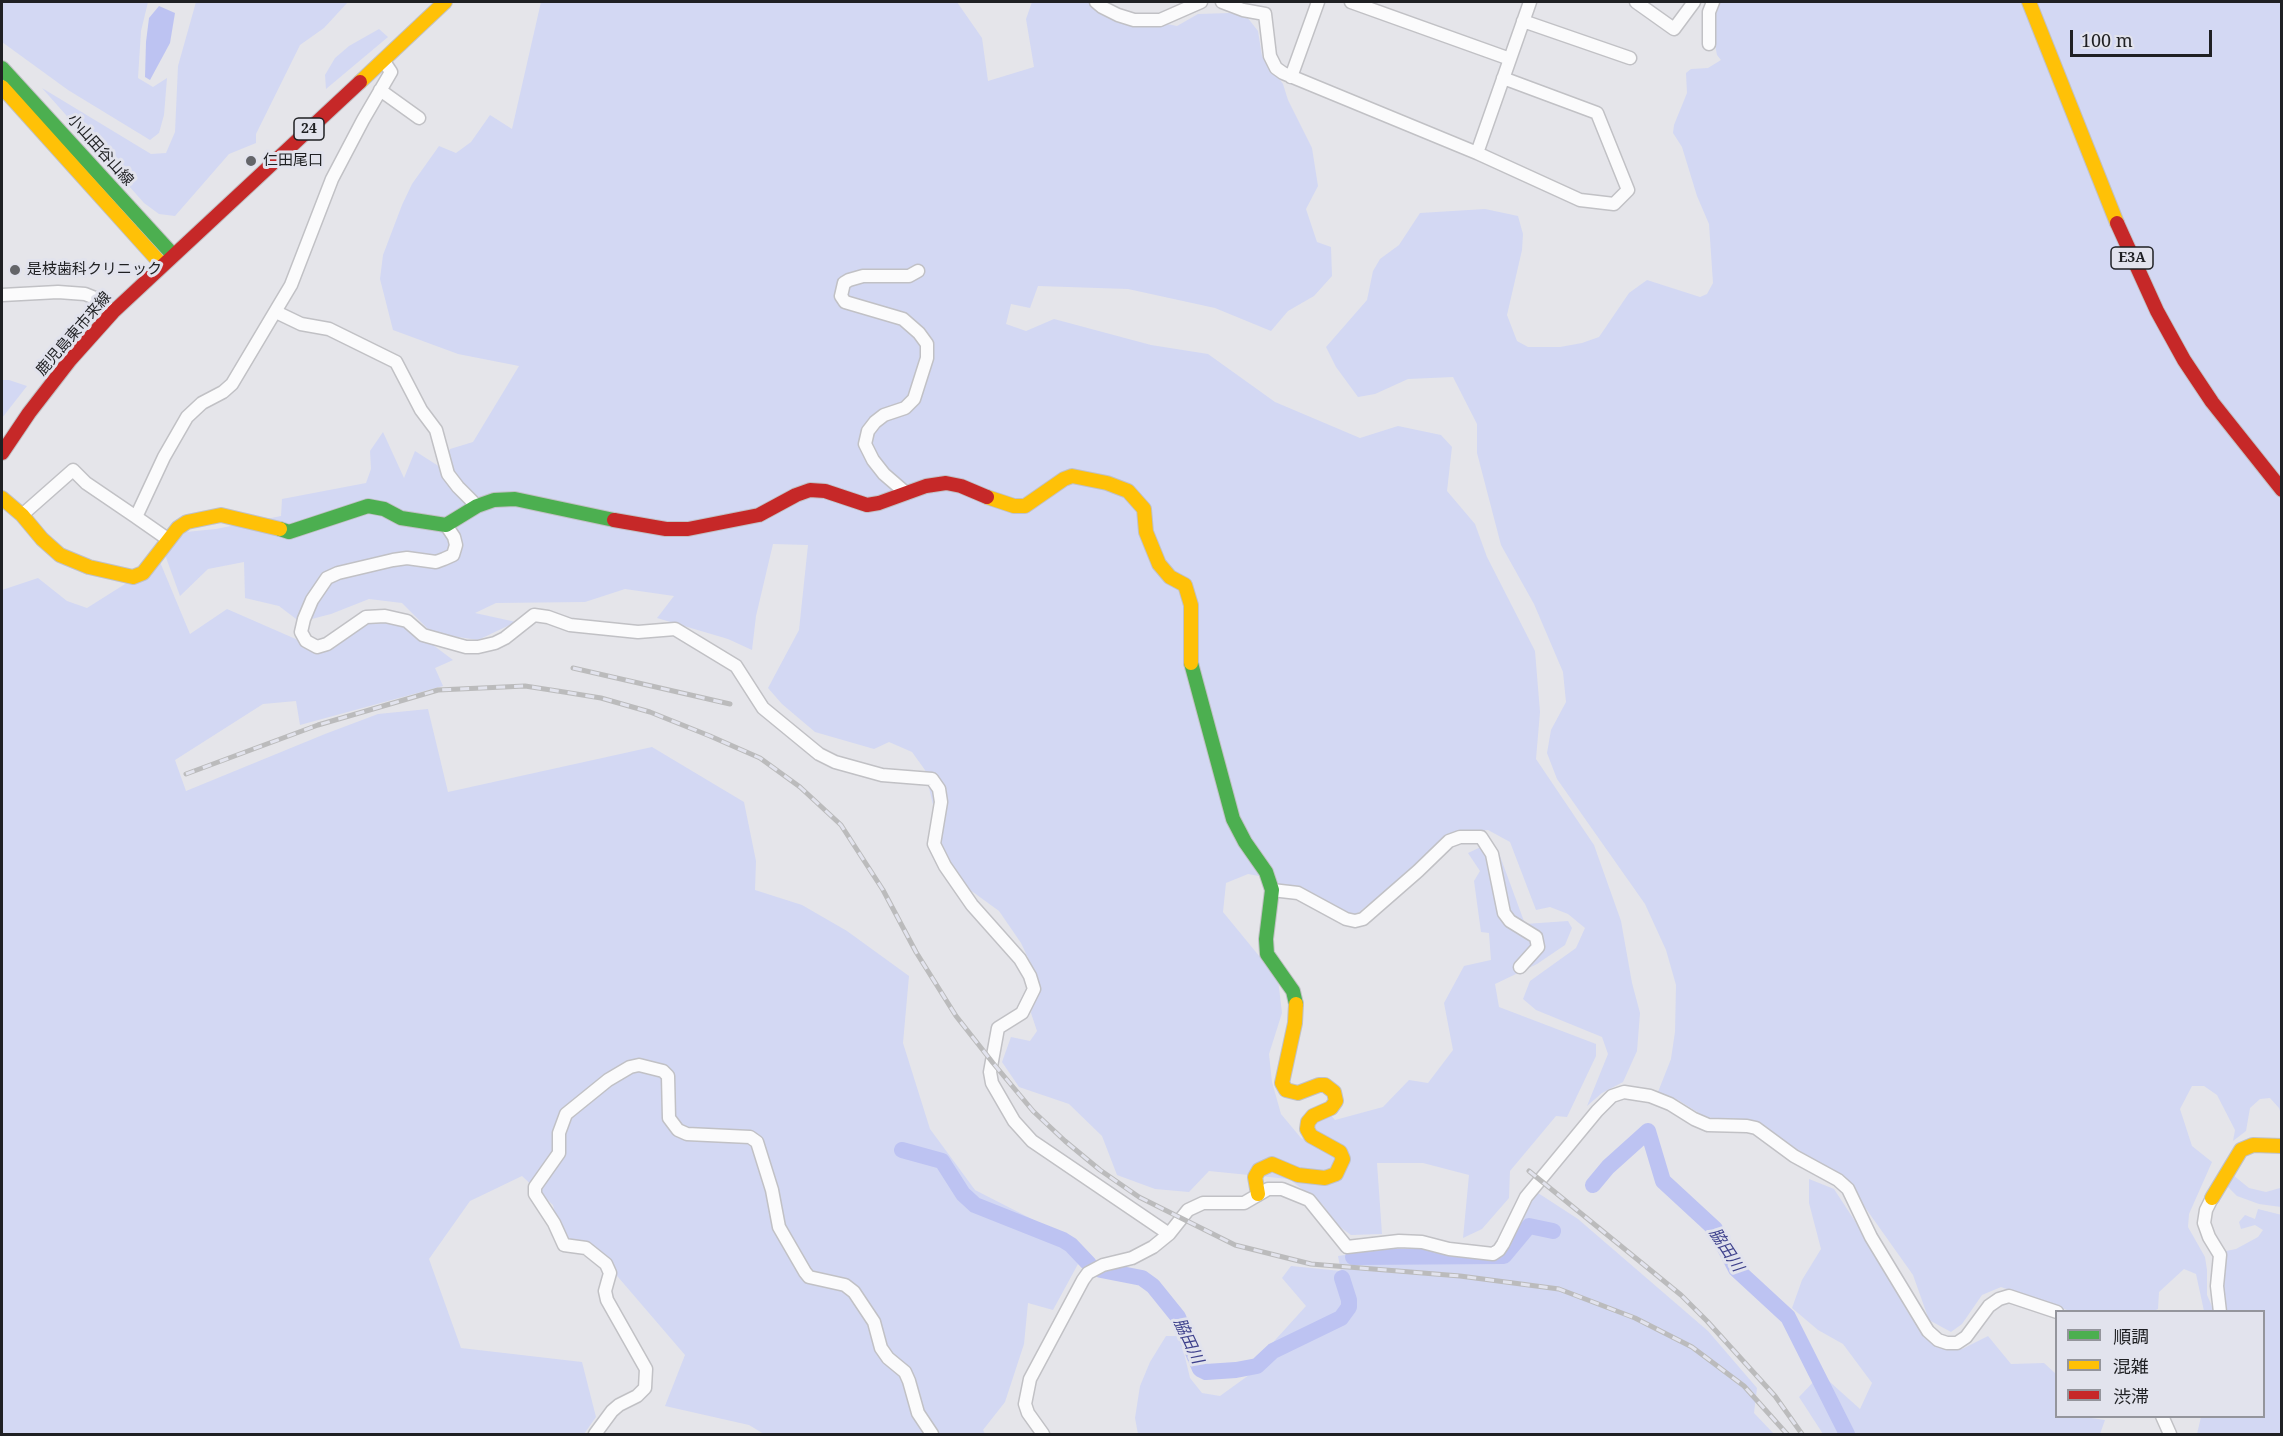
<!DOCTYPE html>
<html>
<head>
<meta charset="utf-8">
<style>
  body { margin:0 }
  #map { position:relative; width:2283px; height:1436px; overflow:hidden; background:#e5e5ea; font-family:"Noto Serif","Noto Sans JP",serif }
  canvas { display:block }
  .frame { position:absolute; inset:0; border:3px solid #1f2023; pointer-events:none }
  .legend { position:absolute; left:2055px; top:1310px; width:210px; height:108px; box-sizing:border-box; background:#e2e3ed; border:2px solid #94959c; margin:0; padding:8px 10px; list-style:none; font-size:18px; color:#1f2023 }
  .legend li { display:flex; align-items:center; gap:12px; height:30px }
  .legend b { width:30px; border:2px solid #94959c }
  .scale { position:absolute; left:2070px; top:30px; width:142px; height:27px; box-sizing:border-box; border:3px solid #1f2023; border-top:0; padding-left:8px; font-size:18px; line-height:21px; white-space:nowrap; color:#1f2023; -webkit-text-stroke:4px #e2e3ed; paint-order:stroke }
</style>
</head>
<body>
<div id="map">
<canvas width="2283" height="1436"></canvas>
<div class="frame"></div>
<ul class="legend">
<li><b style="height:8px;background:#4caf50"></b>順調</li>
<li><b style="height:8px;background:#ffc107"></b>混雑</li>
<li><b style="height:8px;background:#c62828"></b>渋滞</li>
</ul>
<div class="scale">100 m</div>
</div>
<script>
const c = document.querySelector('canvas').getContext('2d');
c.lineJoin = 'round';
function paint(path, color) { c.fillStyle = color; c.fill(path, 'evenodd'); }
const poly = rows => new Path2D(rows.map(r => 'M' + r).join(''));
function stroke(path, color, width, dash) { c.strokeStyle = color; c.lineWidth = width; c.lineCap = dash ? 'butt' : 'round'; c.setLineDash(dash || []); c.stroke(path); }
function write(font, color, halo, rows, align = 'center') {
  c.font = font + ' "Noto Serif","Noto Sans JP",serif'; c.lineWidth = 6; c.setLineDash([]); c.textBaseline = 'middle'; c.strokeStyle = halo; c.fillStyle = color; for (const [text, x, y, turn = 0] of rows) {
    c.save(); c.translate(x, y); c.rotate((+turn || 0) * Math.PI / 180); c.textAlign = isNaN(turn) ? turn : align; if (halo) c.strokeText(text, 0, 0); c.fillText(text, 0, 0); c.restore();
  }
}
paint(poly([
  [2,2,148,2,141,31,138,78,153,87,167,78,164,115,159,133,150,140,68,90,2,42],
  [196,2,348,2,324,28,300,45,256,134,256,143,229,154,175,216,159,214,144,203,42,88,151,154,166,153,175,132,178,66],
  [541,2,957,2,982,38,988,81,1034,67,1026,19,1032,2,1105,2,1137,18,1177,26,1198,14,1230,13,1247,17,1258,31,1262,56,1283,84,1288,100,1312,148,1318,186,1306,209,1317,242,1331,247,1332,276,1314,296,1288,311,1271,331,1215,308,1128,289,1038,286,1030,308,1011,304,1006,324,1026,331,1054,319,1151,345,1208,354,1275,402,1360,438,1398,426,1441,435,1452,447,1447,491,1475,524,1487,557,1535,651,1540,712,1536,759,1594,845,1621,921,1632,983,1640,1013,1637,1051,1623,1082,1602,1093,1587,1106,1608,1054,1602,1037,1536,1010,1523,999,1530,981,1576,948,1585,928,1568,914,1550,907,1536,910,1510,842,1488,830,1460,832,1420,862,1347,922,1259,876,1248,874,1226,883,1223,912,1278,979,1282,1013,1269,1054,1272,1082,1281,1114,1301,1138,1321,1147,1308,1132,1324,1107,1335,1120,1383,1107,1409,1080,1428,1083,1453,1050,1444,1003,1464,966,1491,960,1489,933,1481,932,1474,881,1480,871,1468,853,1483,846,1500,856,1525,924,1568,921,1572,928,1565,945,1537,964,1495,984,1499,1007,1596,1044,1596,1056,1567,1117,1556,1116,1510,1171,1509,1198,1482,1229,1463,1238,1469,1175,1423,1163,1377,1163,1382,1234,1351,1235,1336,1224,1323,1205,1289,1179,1209,1171,1189,1192,1155,1189,1117,1175,1102,1136,1069,1104,1019,1087,1002,1062,1011,1037,1030,1041,1037,1031,1031,1013,1037,977,1021,943,999,911,944,871,936,818,925,770,912,752,889,742,874,749,815,732,782,704,768,688,799,630,808,545,773,544,756,616,752,650,728,639,657,618,674,596,625,589,585,602,496,603,475,613,516,622,478,640,432,633,402,603,369,599,331,614,300,622,279,606,245,598,244,562,208,569,180,596,164,552,186,532,216,529,281,516,282,499,366,483,371,469,370,451,383,432,404,478,415,451,440,467,450,449,473,442,519,366,458,354,393,330,380,279,383,255,402,205,412,184,439,146,456,153,471,142,490,115,512,129],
  [1717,2,2281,2,2281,1114,2279,1108,2270,1098,2260,1099,2250,1108,2246,1131,2233,1141,2235,1130,2217,1095,2204,1086,2192,1086,2180,1109,2192,1146,2212,1162,2189,1214,2188,1227,2205,1257,2207,1270,2207,1295,2214,1311,2204,1311,2196,1274,2184,1269,2159,1292,2158,1309,2154,1311,2070,1311,2001,1287,1982,1295,1962,1324,1951,1332,1929,1320,1913,1275,1847,1182,1774,1134,1746,1122,1724,1122,1702,1115,1678,1100,1658,1092,1671,1059,1675,1032,1676,985,1666,950,1645,904,1557,779,1547,753,1551,730,1566,702,1563,672,1534,604,1501,545,1477,453,1477,424,1453,377,1408,379,1375,394,1358,397,1336,367,1326,347,1367,300,1373,271,1380,259,1399,245,1420,213,1485,209,1518,216,1523,234,1522,250,1507,315,1517,341,1528,347,1560,347,1582,343,1599,337,1629,293,1647,280,1700,297,1707,294,1713,283,1709,224,1697,196,1682,147,1673,133,1674,125,1687,93,1686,73,1691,69,1708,68,1721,60,1717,55,1712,29],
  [379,29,388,37,326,89,325,75,335,58,349,46],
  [2,380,9,380,27,386,2,418],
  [160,562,190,634,227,609,314,647,358,623,401,621,453,660,435,668,443,686,300,725,296,701,263,704,175,760,186,791,325,734,378,714,428,709,448,792,652,747,744,802,756,861,755,890,802,905,847,931,909,976,903,1043,930,1129,975,1190,1067,1237,1078,1264,1053,1310,1028,1303,1024,1344,1005,1402,983,1430,985,1434,764,1434,749,1425,665,1406,685,1355,612,1270,560,1234,553,1205,522,1176,470,1201,429,1259,461,1348,582,1362,596,1417,584,1434,2,1434,2,590,38,578,67,601,87,608],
  [2228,1171,2249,1188,2266,1192,2280,1188,2281,1184,2281,1207,2259,1204,2237,1196,2225,1184],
  [1809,1179,1834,1189,1870,1244,1909,1314,1936,1341,1962,1349,1988,1336,2011,1364,2044,1363,2056,1374,2056,1416,2084,1417,2105,1420,2100,1434,1823,1434,1799,1397,1821,1374,1860,1409,1872,1383,1843,1344,1818,1330,1792,1308,1802,1280,1821,1249,1809,1203],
  [1538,1193,1578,1219,1708,1331,1757,1388,1754,1413,1774,1434,1138,1434,1135,1418,1140,1386,1150,1362,1166,1336,1180,1336,1190,1378,1202,1393,1220,1396,1249,1375,1267,1349,1306,1306,1282,1278,1291,1266,1341,1271,1338,1256,1392,1248,1490,1254],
  [2258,1209,2282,1215,2281,1434,2197,1434,2201,1417,2264,1416,2264,1312,2222,1311,2216,1253,2236,1249,2258,1237,2263,1230,2255,1225,2241,1229,2239,1222,2245,1215,2255,1219]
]), '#d3d8f3');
paint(poly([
  [159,6,175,13,170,43,150,80,145,77,146,42,149,18]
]), '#bdc3f2');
stroke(poly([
  [902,1150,942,1161,963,1194,975,1205,1063,1240,1071,1245,1089,1264],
  [1593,1185,1608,1167,1648,1131,1663,1181,1715,1229,1736,1269,1788,1317,1847,1434],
  [1353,1257,1504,1256,1529,1226,1553,1231],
  [1101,1270,1142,1278,1153,1286,1178,1317,1200,1369,1206,1372,1236,1370,1257,1366,1273,1351,1341,1318,1349,1307,1349,1300,1342,1278]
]), '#bdc3f2', 16);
const street = poly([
  [1096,2,1102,7,1118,15,1134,20,1160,20,1201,2],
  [1222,2,1243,10,1265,14,1270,56,1276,68,1283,73,1477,153,1530,2],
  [1351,2,1510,59],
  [1636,2,1674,29,1694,2],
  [1523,21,1630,58],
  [1709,44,1709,12,1713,2],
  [1291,77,1318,2],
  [380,90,419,118],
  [1477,153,1580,200,1614,204,1628,190,1597,113,1503,78],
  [2,295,58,292,85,294,95,298,113,312],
  [276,312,301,324,329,329,396,362,421,410,436,430,448,474,458,487,477,506],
  [906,493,884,474,873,460,865,444,868,431,875,422,884,415,905,408,914,399,927,358,927,344,919,333,903,319,845,302,841,296,844,283,849,280,863,276,909,276,918,271],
  [22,515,73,470,86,483,136,517],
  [446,525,454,537,456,545,453,555,444,559,436,562,407,558,393,560,338,573,327,578,312,600,304,619,301,632,306,641,317,647,327,644,366,617,385,616,407,621,423,635,466,647,478,647,495,643,505,638,534,615,548,617,570,625,638,632,675,629,736,666,763,708,819,754,835,762,882,775,932,779,939,789,941,802,934,844,945,866,972,905,1020,959,1030,976,1034,989,1022,1013,998,1028,990,1072,992,1083,1014,1121,1032,1141,1169,1234],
  [169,540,136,517,164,457,187,417,202,403,223,392,232,384,291,285,332,179,363,120,391,72,383,60],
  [1272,890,1298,893,1346,919,1355,921,1363,919,1418,871,1449,841,1460,837,1481,837,1492,854,1504,913,1510,921,1536,937,1538,947,1520,967],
  [2212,1198,2206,1210,2204,1223,2209,1237,2220,1255,2217,1286,2220,1312],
  [2162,1416,2170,1434],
  [595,1434,612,1411,619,1405,637,1396,645,1388,646,1369,607,1300,605,1291,610,1273,606,1264,586,1248,564,1245,554,1223,535,1194,535,1187,559,1153,559,1133,566,1114,608,1080,630,1067,639,1065,663,1071,668,1076,669,1118,678,1130,687,1134,750,1137,757,1142,772,1190,779,1227,805,1272,809,1277,845,1285,854,1292,874,1322,881,1348,888,1358,905,1372,909,1381,918,1413,932,1434],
  [1043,1434,1028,1413,1025,1404,1030,1379,1083,1280,1088,1273,1103,1265,1132,1258,1153,1247,1169,1234,1188,1210,1203,1203,1244,1203,1268,1189,1282,1189,1309,1200,1347,1247,1399,1241,1422,1242,1449,1249,1493,1254,1499,1250,1503,1244,1526,1197,1597,1111,1612,1096,1624,1092,1650,1096,1670,1104,1694,1119,1708,1125,1747,1126,1756,1128,1794,1156,1838,1180,1848,1189,1871,1237,1928,1331,1938,1340,1947,1343,1957,1343,1966,1337,1989,1306,1999,1299,2009,1296,2057,1312]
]);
const fast = poly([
  [2,68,173,255],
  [280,529,289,532,368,506,384,509,401,518,446,525,477,506,494,500,515,499,614,520],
  [1191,663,1233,819,1245,842,1266,872,1272,890,1266,939,1267,954,1293,991,1296,1004]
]);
const slow = poly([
  [2029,2,2117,223],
  [360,82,445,2],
  [2,87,162,265],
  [987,497,1014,506,1025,506,1064,479,1072,476,1107,483,1128,491,1144,509,1146,532,1159,564,1170,577,1185,585,1191,605,1191,663],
  [2,498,22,515,42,539,60,555,89,567,133,577,143,573,178,528,187,522,221,515,280,529],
  [1258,1194,1255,1177,1259,1170,1272,1164,1298,1175,1325,1178,1336,1174,1343,1159,1340,1152,1311,1136,1307,1129,1308,1122,1313,1116,1331,1108,1336,1101,1334,1092,1325,1085,1319,1085,1298,1093,1286,1090,1282,1083,1295,1023,1296,1004],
  [2212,1198,2241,1150,2253,1145,2282,1146]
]);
const jam = poly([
  [2117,223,2157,311,2184,360,2212,402,2282,490],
  [2,453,29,413,70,360,113,312,360,82],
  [614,520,666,529,688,529,759,515,796,495,810,490,825,491,867,505,879,503,926,486,946,483,961,486,987,497]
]);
stroke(street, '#c1c1c5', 15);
stroke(fast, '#c1c1c5', 16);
stroke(slow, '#c1c1c5', 16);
stroke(jam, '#c1c1c5', 16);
stroke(street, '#fbfbfc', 12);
stroke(fast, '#4caf50', 14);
stroke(slow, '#ffc107', 14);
stroke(jam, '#c62828', 14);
const rail = poly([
  [573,668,730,704],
  [186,774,318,725,438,690,525,686,564,692,601,698,650,712,710,736,760,758,800,787,841,825,883,890,916,952,956,1016,993,1063,1033,1111,1065,1141,1100,1170,1139,1197,1235,1245,1311,1264,1460,1276,1559,1289,1635,1318,1692,1347,1744,1386,1787,1434],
  [1529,1171,1681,1295,1707,1321,1775,1396,1802,1434]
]);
stroke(rail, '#bbbbbc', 5);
stroke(rail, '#e2e3ed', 3, [9]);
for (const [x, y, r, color] of [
  [251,161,6,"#646569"],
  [15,270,6,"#646569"]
]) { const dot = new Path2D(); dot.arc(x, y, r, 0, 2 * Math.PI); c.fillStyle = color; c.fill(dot); stroke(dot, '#e2e3ed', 2); }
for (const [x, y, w] of [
  [309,129,30],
  [2132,258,42]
]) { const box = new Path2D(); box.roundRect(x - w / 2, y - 11, w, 22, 4.5); c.fillStyle = '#e2e3ed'; c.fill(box); stroke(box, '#1f2023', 1.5); }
write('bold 14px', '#1f2023', null, [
  ["24",309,129],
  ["E3A",2132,258]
]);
write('15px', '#1f2023', '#e2e3ed', [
  ["小山田谷山線",100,150,48],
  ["鹿児島東市来線",74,334,-49]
]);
write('15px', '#1f2023', '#e2e3ed', [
  ["仁田尾口",263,161],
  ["是枝歯科クリニック",27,270]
], 'left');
write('italic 16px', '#3e418c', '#e2e3ed', [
  ["脇田川",1726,1250,57],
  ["脇田川",1188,1341,65]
]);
</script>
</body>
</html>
